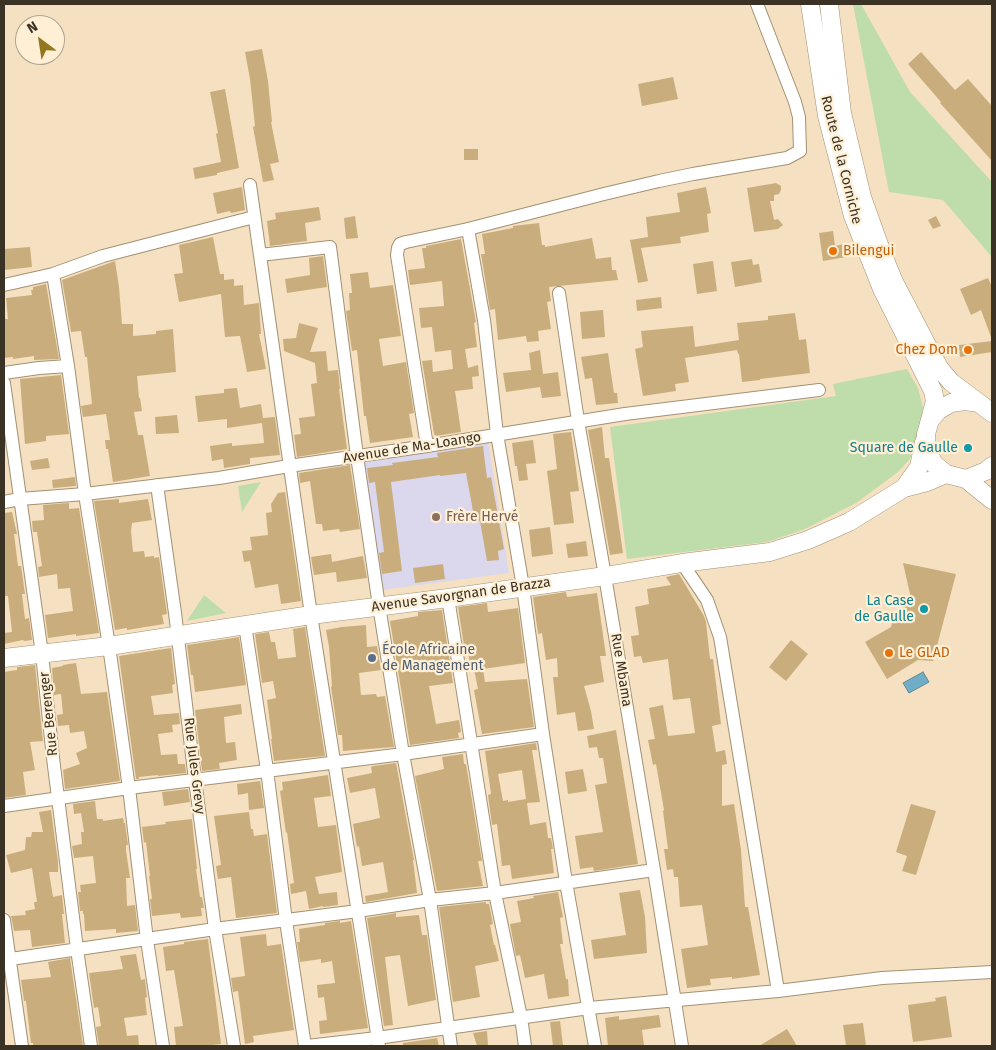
<!DOCTYPE html>
<html>
<head>
<meta charset="utf-8">
<style>
  body { margin:0 }
  #map { position:relative; width:996px; height:1050px; overflow:hidden; background:#f5e1c1; font-family:"Fira Sans",sans-serif }
  canvas { display:block }
  .frame { position:absolute; inset:0; border:5px solid #393225; pointer-events:none }
  .north { position:absolute; left:15px; top:15px; width:50px; height:50px; box-sizing:border-box; background:#ffefd5; border:1px solid #b0a38f; border-radius:50%; rotate:329deg; font-size:14px; font-weight:700; line-height:20px; text-align:center; color:#393225 }
  .north::after { content:''; display:block; margin:auto; width:18px; height:22px; background:#94761d; clip-path:polygon(50% 0,100% 100%,50% 72%,0 100%) }
</style>
</head>
<body>
<div id="map">
<canvas width="996" height="1050"></canvas>
<div class="frame"></div>
<div class="north">N</div>
</div>
<script>
const c = document.querySelector('canvas').getContext('2d');
c.lineJoin = 'round';
function paint(path, color) { c.fillStyle = color; c.fill(path, 'evenodd'); }
const poly = rows => new Path2D(rows.map(r => 'M' + r).join(''));
function stroke(path, color, width, dash) { c.strokeStyle = color; c.lineWidth = width; c.lineCap = dash ? 'butt' : 'round'; c.setLineDash(dash || []); c.stroke(path); }
function write(font, color, halo, rows, align = 'center') {
  c.font = font + ' "Fira Sans",sans-serif'; c.lineWidth = 4.5; c.setLineDash([]); c.textBaseline = 'middle'; c.strokeStyle = halo; c.fillStyle = color; for (const [text, x, y, turn = 0] of rows) {
    c.save(); c.translate(x, y); c.rotate((+turn || 0) * Math.PI / 180); c.textAlign = isNaN(turn) ? turn : align; if (halo) c.strokeText(text, 0, 0); c.fillText(text, 0, 0); c.restore();
  }
}
paint(poly([
  [488,441,509,573,382,590,363,460]
]), '#dbd7ed');
paint(poly([
  [853,4,861,4,910,92,992,182,992,257,943,200,889,192],
  [907,369,918,388,923,408,921,426,910,459,898,472,856,503,805,529,767,542,627,559,610,427,836,396,833,384],
  [261,482,242,512,238,486],
  [204,595,226,613,187,621]
]), '#bfdcab');
const water = poly([
  [923,672,929,682,909,693,903,683,923,672]
]);
paint(water, '#70adc7');
stroke(water, '#608896', 1);
paint(poly([
  [262,49,268,81,272,122,271,122,279,162,270,164,274,180,263,182,253,127,255,126,250,79,245,52],
  [921,52,955,90,968,79,992,106,992,161,940,103,941,102,908,64],
  [673,77,678,99,642,106,638,84],
  [225,89,239,168,217,173,217,175,195,179,193,168,221,162,216,134,218,133,210,92],
  [464,149,478,149,478,160,464,160],
  [776,183,781,186,781,190,779,194,774,195,774,201,770,201,774,220,778,219,783,225,778,229,754,232,747,188],
  [242,187,245,210,231,213,230,211,217,214,213,193],
  [706,187,711,213,707,214,709,232,680,237,681,243,641,248,648,281,638,283,630,240,648,237,646,217,680,212,677,193],
  [319,207,321,220,305,223,307,241,270,246,267,221,276,219,275,213],
  [355,216,358,238,346,239,344,218],
  [936,216,941,226,933,229,928,220],
  [539,223,542,245,545,245,545,247,592,238,596,259,611,257,612,270,616,270,618,280,549,287,551,301,547,302,551,329,538,331,539,341,527,342,526,336,498,340,495,309,490,310,481,254,485,254,482,234,513,228,513,226],
  [833,231,835,246,844,244,846,257,823,261,819,233],
  [213,237,220,274,224,274,224,280,234,279,234,286,243,285,244,305,259,303,261,334,259,334,266,369,247,372,240,336,225,337,221,294,179,302,174,274,183,273,179,245],
  [461,239,476,322,474,323,477,347,465,349,468,368,478,365,479,376,472,377,473,389,455,391,461,432,436,436,434,434,422,361,432,360,433,372,453,369,451,350,435,352,432,327,421,328,419,308,444,306,442,281,410,285,408,270,425,268,422,248,426,248,426,246],
  [30,247,32,267,4,270,4,249],
  [323,256,327,287,287,293,285,279,310,275,309,258],
  [752,259,753,265,759,264,762,282,735,287,731,262],
  [115,261,119,287,122,324,133,324,133,336,156,334,156,331,173,329,176,372,137,376,139,398,140,398,142,411,134,412,138,435,143,435,150,476,113,482,108,449,106,449,105,440,110,440,106,414,83,417,81,406,92,404,87,357,85,357,81,331,71,332,62,280],
  [713,261,717,291,697,294,693,264],
  [368,272,370,288,393,285,401,336,379,339,383,366,406,362,414,413,409,414,413,437,370,443,366,416,364,416,357,350,352,351,346,311,350,310,349,293,352,293,350,274],
  [988,278,992,287,991,337,981,310,971,315,960,289],
  [46,284,59,359,34,360,34,356,13,359,13,357,4,358,4,319,8,319,6,298,32,295,31,290,33,290,33,287],
  [661,297,662,308,637,311,636,300],
  [603,310,605,337,582,339,580,312],
  [795,313,799,340,806,339,810,373,760,379,760,380,742,382,739,354,738,354,737,350,685,358,689,382,675,384,676,391,643,396,635,349,643,347,641,331,693,326,695,347,739,340,737,323,768,320,768,316],
  [299,323,318,328,310,352,326,351,328,371,338,370,340,389,339,389,347,449,297,457,294,435,301,434,299,418,315,416,311,384,317,383,315,363,284,351,283,339,296,338],
  [992,341,992,352,960,357,959,345],
  [540,350,543,374,558,372,561,396,542,398,540,387,506,392,503,373,531,370,529,353],
  [608,353,614,393,617,393,618,403,596,405,592,378,585,379,581,357],
  [61,375,69,434,46,436,46,441,25,444,20,379],
  [237,388,240,408,261,404,263,418,275,417,280,455,250,458,250,464,224,468,223,459,212,461,210,446,232,443,232,446,264,443,262,423,227,428,227,419,198,422,195,396,224,393,224,389],
  [177,415,179,433,156,434,155,417],
  [602,427,605,458,609,458,623,553,610,555,588,430],
  [571,432,579,491,570,492,574,523,554,525,547,471,557,469,553,434],
  [533,440,536,463,526,464,528,480,519,481,517,466,515,466,512,443],
  [483,446,487,478,491,477,504,549,498,551,499,560,487,561,480,521,475,522,466,473,440,476,440,475,391,482,402,571,382,574,379,553,384,552,375,482,369,483,367,468,393,465,392,463,438,457,437,453],
  [48,458,50,468,32,470,30,461],
  [350,465,360,529,340,532,339,529,323,531,322,524,316,524,310,481,300,483,299,473],
  [75,477,76,486,53,488,52,480],
  [285,492,301,601,281,604,278,584,255,588,250,561,244,562,242,551,252,550,250,537,268,535,266,513,272,512,271,504,278,493],
  [119,499,119,503,148,499,152,520,132,523,131,531,133,552,144,551,145,557,154,556,154,558,159,557,167,614,162,615,164,624,127,630,127,628,115,630,94,501],
  [69,503,69,509,79,508,99,633,76,636,76,634,48,638,45,615,73,611,70,588,58,589,57,574,39,577,38,567,42,566,37,532,33,532,32,521,44,520,43,505],
  [12,512,17,534,14,534,18,566,21,566,25,594,22,594,25,619,29,618,32,640,24,641,23,640,4,644,4,633,12,632,8,596,4,596,4,513],
  [550,527,553,554,532,557,529,530],
  [586,541,588,556,568,558,566,544],
  [331,554,332,562,363,556,367,578,337,582,336,572,314,575,311,557],
  [903,563,956,574,933,661,918,660,887,679,865,642,891,627,895,612,907,606,910,594],
  [443,564,445,579,415,583,413,568],
  [679,574,704,616,706,622,710,659,713,659,721,724,712,726,716,752,725,750,727,764,722,765,722,806,734,804,741,850,745,907,748,907,760,975,732,979,732,977,710,979,711,985,687,988,681,949,708,945,702,905,680,907,678,877,674,877,673,869,667,870,664,849,668,849,663,811,664,810,656,764,653,765,648,740,655,739,649,708,663,705,668,736,695,733,690,698,673,700,668,659,643,663,641,656,634,657,631,636,639,635,635,607,649,604,647,589,671,585,666,577],
  [566,592,567,597,597,593,606,656,600,656,604,682,584,686,591,711,594,729,578,731,575,712,557,715,553,677,558,677,557,658,546,660,542,633,538,634,533,597],
  [487,603,488,612,518,608,525,663,483,669,485,682,527,679,534,727,482,734,474,690,478,689,473,664,470,664,468,651,465,652,458,607],
  [442,610,453,683,429,686,436,724,459,720,461,732,458,733,459,738,410,745,390,621,418,616,418,612],
  [366,625,367,647,377,646,381,670,359,673,361,695,376,694,377,697,385,696,394,747,343,751,342,735,338,735,331,687,332,686,329,647,326,630,342,627],
  [305,627,325,756,274,761,271,739,272,739,267,700,276,698,273,681,262,683,255,634,269,632,271,642,275,642,278,659,296,657,293,629],
  [239,637,246,685,195,692,193,675,191,675,187,645],
  [791,640,808,654,786,681,769,667],
  [171,648,175,684,172,685,173,693,151,696,154,715,179,713,180,724,172,725,173,732,158,734,161,755,177,754,178,764,185,764,186,773,158,776,158,775,139,777,139,779,136,779,119,656],
  [76,663,81,694,107,692,120,781,65,789,63,770,80,764,76,753,87,748,84,731,70,733,69,725,58,726,57,715,63,714,61,694,54,695,52,668,63,666,63,665],
  [35,665,43,741,30,742,35,770,23,772,26,795,4,798,4,672,17,670,17,667],
  [241,704,242,714,224,717,226,743,235,742,237,760,219,763,220,769,202,771,195,710],
  [616,730,638,864,594,871,593,867,580,869,575,836,603,832,595,785,607,783,603,758,599,758,597,747,589,748,587,736],
  [536,743,537,750,532,750,540,802,527,803,530,825,546,822,548,838,551,838,553,849,551,849,554,873,512,879,510,865,502,866,497,824,492,825,488,795,491,794,485,751],
  [522,770,526,799,508,802,508,800,503,801,498,774],
  [463,754,464,764,466,764,482,861,478,861,483,886,437,891,415,776,444,769,442,757],
  [396,763,414,860,413,860,417,893,366,902,365,896,388,892,383,862,362,866,359,846,357,847,353,824,380,818,375,788,350,793,347,778,372,773,371,767,373,766],
  [583,769,587,791,568,794,565,772],
  [328,775,331,796,314,798,318,827,336,825,342,872,315,877,319,894,337,892,338,905,323,907,323,906,309,909,306,891,291,894,290,884,294,883,287,832,286,833,280,791,283,790,282,782],
  [260,781,264,808,249,810,248,793,238,795,237,784],
  [188,789,190,802,164,806,162,792],
  [95,801,97,819,103,819,103,821,123,818,124,823,125,823,128,845,126,845,126,851,130,878,126,878,127,906,135,905,138,931,116,933,116,929,85,931,84,914,83,914,83,911,80,911,78,892,81,892,80,885,96,883,93,856,74,858,72,846,82,844,81,832,84,832,81,813,74,814,73,804],
  [911,804,936,811,916,875,902,871,907,856,896,852],
  [51,810,58,862,58,872,49,872,53,897,62,895,64,914,62,914,65,943,32,947,30,930,14,931,11,916,26,915,25,911,35,909,34,902,37,902,32,868,11,873,6,855,25,850,26,837,31,837,32,832,43,832,39,812],
  [249,812,251,829,253,829,254,836,267,834,277,913,236,918,231,877,218,879,216,866,221,865,214,816],
  [192,819,197,869,196,869,200,897,202,897,204,908,201,908,202,916,181,918,180,913,152,916,150,899,152,899,149,876,150,876,146,842,144,843,142,827,166,824,165,822],
  [640,890,645,917,647,953,594,959,591,940,626,935,619,893],
  [558,892,563,917,560,918,563,944,560,944,566,979,568,979,569,996,548,999,544,974,525,978,520,955,516,956,510,924,521,922,517,901,534,898,533,896],
  [486,902,486,904,489,904,493,924,490,925,494,945,495,945,499,961,475,966,480,997,453,1002,439,907],
  [396,913,396,917,419,915,422,935,427,935,436,1000,408,1006,400,955,385,957,393,1025,384,1026,367,918],
  [340,921,340,923,351,921,368,1028,320,1034,319,1021,327,1020,324,997,318,998,317,985,335,983,332,961,321,963,321,959,300,962,297,942,300,942,299,929,325,925,325,923],
  [266,934,267,946,281,944,294,1030,253,1036,254,1042,245,1044,238,991,233,992,231,978,245,976,240,937],
  [208,939,221,1044,203,1046,176,1046,174,1027,183,1026,174,970,166,971,163,947,184,944,184,942],
  [136,954,141,980,145,979,147,997,145,998,147,1015,124,1018,127,1036,138,1035,139,1046,99,1046,96,1027,101,1026,98,1007,94,1008,89,973,123,969,120,956],
  [70,958,83,1046,33,1046,33,1043,31,1043,26,1001,24,1001,21,980,51,977,48,962],
  [946,996,952,1037,913,1042,908,1005,936,1001,935,998],
  [659,1015,661,1027,642,1030,644,1046,608,1046,605,1018,619,1016,619,1020],
  [560,1021,563,1045,553,1046,550,1022],
  [863,1023,866,1046,846,1046,843,1025],
  [787,1029,797,1046,759,1046],
  [487,1031,488,1046,477,1046,473,1033],
  [437,1038,439,1046,403,1046,403,1043]
]), '#c9ad7c');
const minor = poly([
  [250,185,311,615,379,1046],
  [468,229,484,320,497,434,523,587,543,734,566,882,595,1046],
  [260,255,330,247,357,456,379,606,403,754,430,900,451,1046],
  [53,274,68,366,85,494,109,646,129,788,147,940,163,1046],
  [4,285,53,274,103,256,254,217],
  [559,293,578,421,605,576,654,870,682,1046],
  [4,373,39,368,68,366],
  [4,383,42,654,53,758,77,949,91,1046],
  [427,446,397,255,398,248,400,244,406,242,468,229,604,194,659,181,693,174,787,158,800,151,799,117,795,102,757,4],
  [157,485,175,613,195,780,215,929,234,1046],
  [4,502,20,499,85,494,219,478,289,466,427,446,625,414,819,390],
  [682,563,707,600,720,637,778,991],
  [448,598,495,893,521,1017,525,1046],
  [245,625,267,770,286,921,305,1046],
  [4,806,129,788,403,754,543,734],
  [4,920,22,1046],
  [4,960,215,929,358,911,430,900,495,893,654,870],
  [307,1046,377,1038,589,1008,778,991,882,978,992,972]
]);
const secondary = poly([
  [810,4,827,116,853,216,882,289,933,391,935,401,930,420],
  [829,4,842,113,862,197,882,253,894,282,930,351,940,369,951,382,979,403],
  [992,413,979,403,965,401,951,403,939,410,930,420,926,434,927,450,934,464,946,474,966,479,986,471,992,466],
  [966,479,992,500],
  [904,488,919,467,924,442],
  [4,658,109,646,311,615,448,598,605,576,682,563,770,552,808,540,849,522,904,488,927,482,946,474]
]);
stroke(minor, '#a39173', 14);
stroke(secondary, '#a39173', 19);
stroke(minor, '#fff', 12);
stroke(secondary, '#fff', 18);
for (const [x, y, r, color] of [
  [833,251,5,"#e8710a"],
  [968,350,5,"#e8710a"],
  [968,448,5,"#0f9aa8"],
  [436,517,5,"#8d6e63"],
  [924,609,5,"#0f9aa8"],
  [889,653,5,"#e8710a"],
  [372,658,5,"#5c6f8a"]
]) { const dot = new Path2D(); dot.arc(x, y, r, 0, 2 * Math.PI); c.fillStyle = color; c.fill(dot); stroke(dot, '#ffefd5', 2); }
write('14px', '#393225', '#ffefd5', [
  ["Route de la Corniche",841,160,76],
  ["Avenue de Ma-Loango",412,448,-9],
  ["Avenue Savorgnan de Brazza",461,595,-8],
  ["Rue Mbama",621,670,81],
  ["Rue Berenger",49,714,-96],
  ["Rue Jules Grevy",194,766,83]
]);
write('14px', '#c56008', '#ffefd5', [
  ["Bilengui",843,251],
  ["Chez Dom",958,350,"right"],
  ["Le GLAD",899,653]
], 'left');
write('14px', '#0d838f', '#ffefd5', [
  ["Square de Gaulle",958,448],
  ["La Case",914,601],
  ["de Gaulle",914,617]
], 'right');
write('14px', '#785e54', '#ffefd5', [
  ["Frère Hervé",446,517]
], 'left');
write('14px', '#4e5e75', '#ffefd5', [
  ["École Africaine",382,650],
  ["de Management",382,666]
], 'left');
</script>
</body>
</html>
